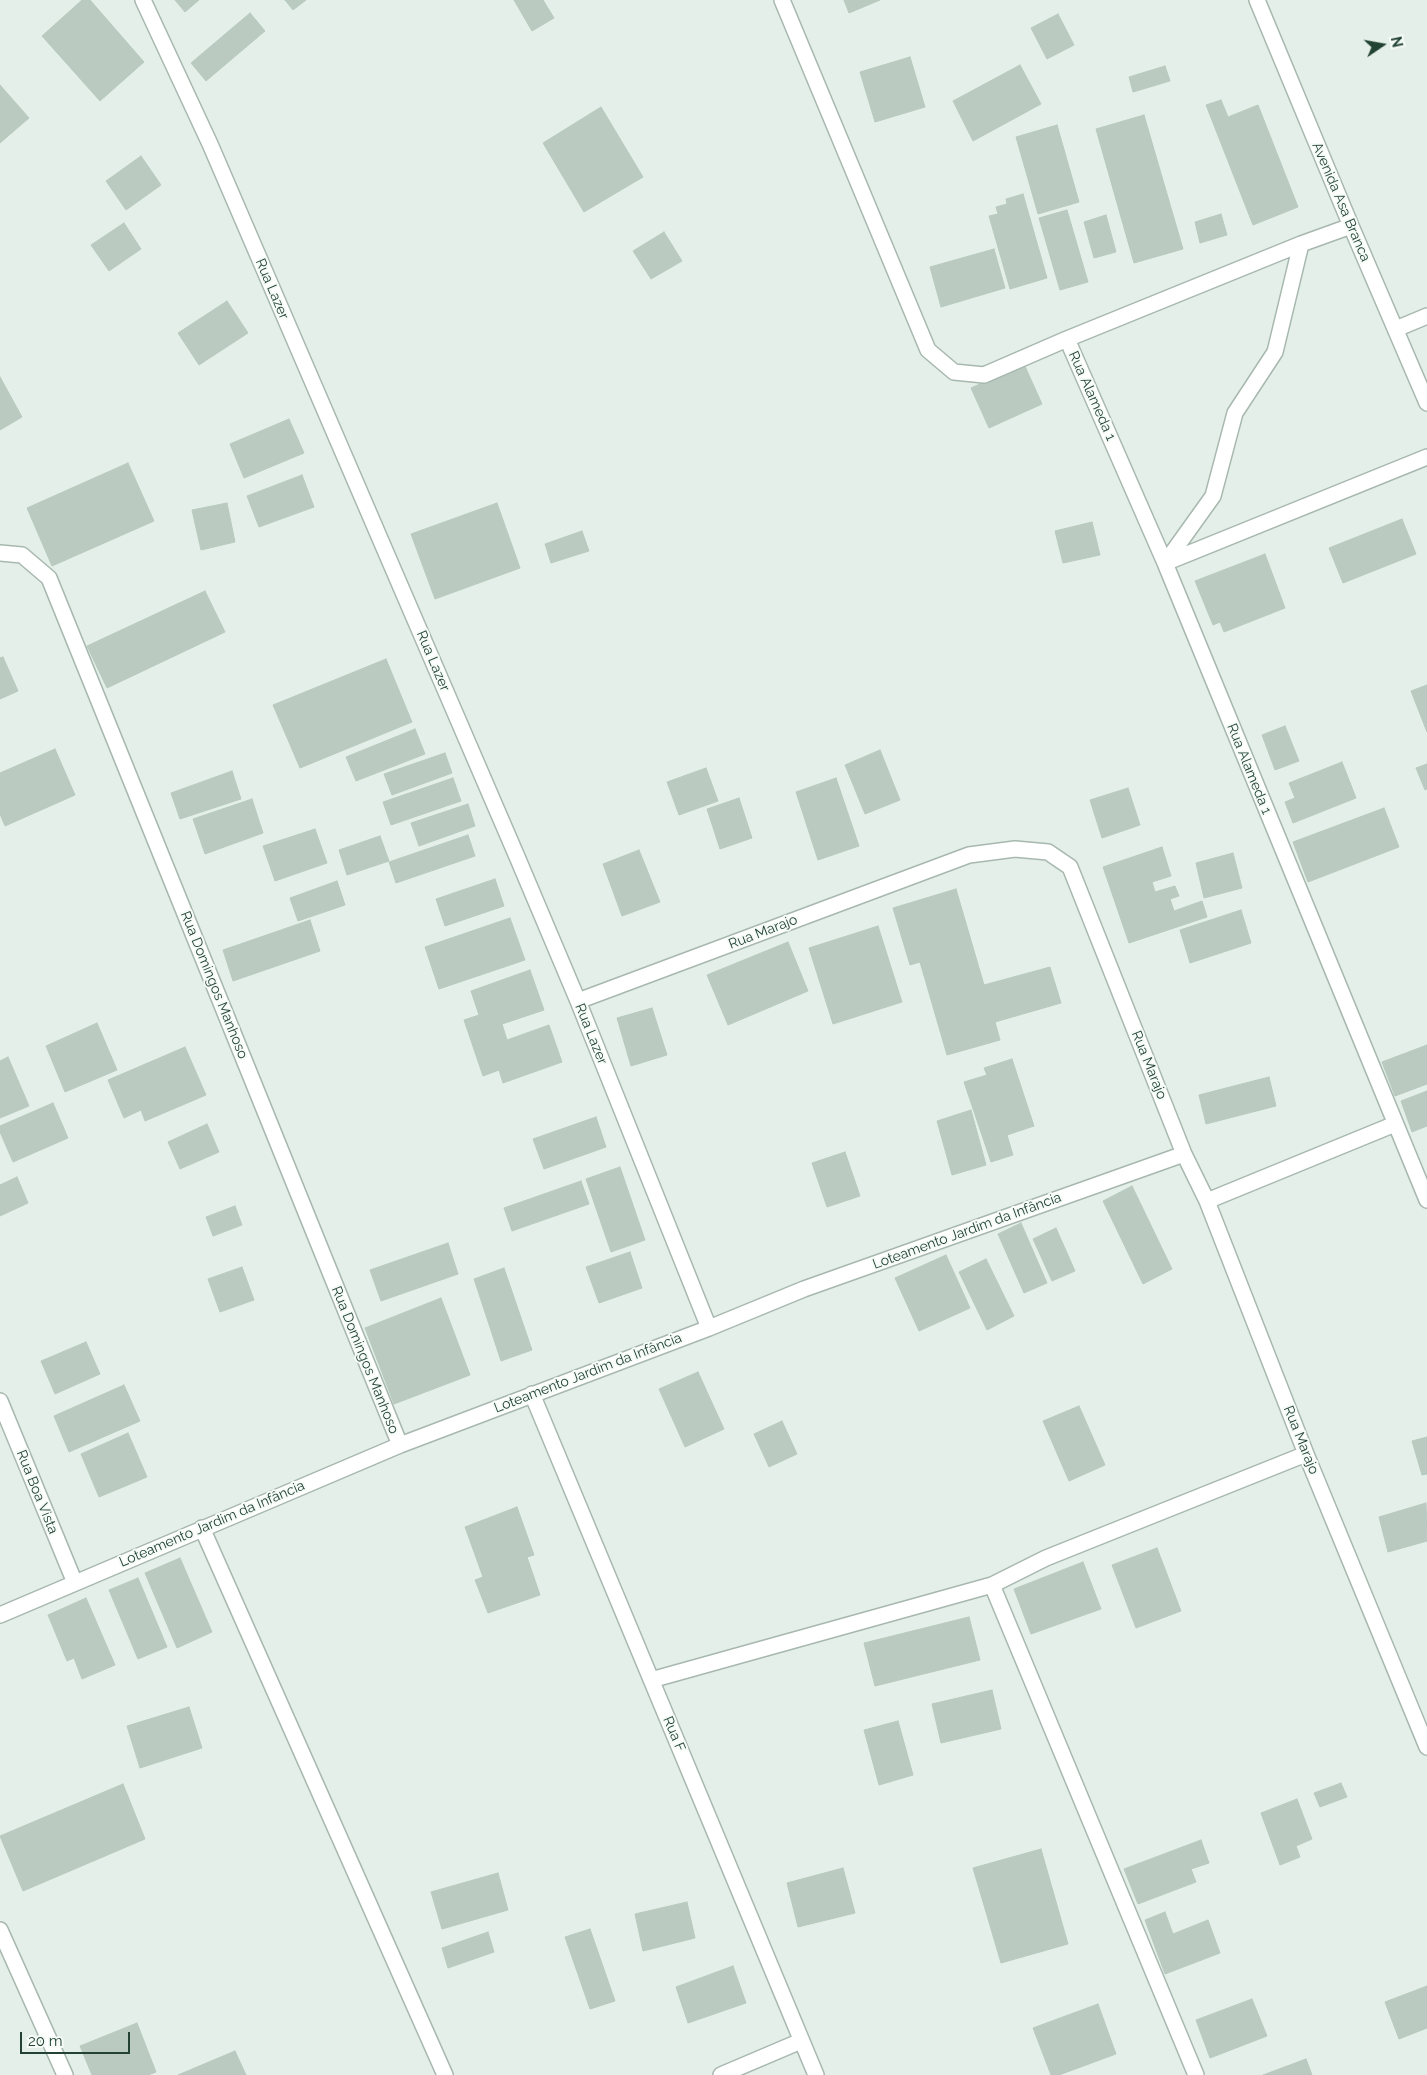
<!DOCTYPE html>
<html>
<head>
<meta charset="utf-8">
<style>
  body { margin:0 }
  #map { position:relative; width:1427px; height:2075px; overflow:hidden; background:#e5efe9; font-family:Raleway,sans-serif }
  canvas { display:block }
  .north { position:absolute; left:1357px; top:20px; width:50px; height:50px; -webkit-text-stroke:4px #f6fbf8; paint-order:stroke; rotate:78deg; font-size:14px; font-weight:700; line-height:20px; text-align:center; color:#224334 }
  .north::after { content:''; display:block; margin:auto; width:18px; height:22px; background:#224334; clip-path:polygon(50% 0,100% 100%,50% 72%,0 100%) }
  .scale { position:absolute; left:20px; top:2032px; width:110px; height:22px; box-sizing:border-box; border:2px solid #224334; border-top:0; padding-left:6px; font-size:15px; line-height:18px; white-space:nowrap; color:#224334; -webkit-text-stroke:4px #f6fbf8; paint-order:stroke }
</style>
</head>
<body>
<div id="map">
<canvas width="1427" height="2075"></canvas>
<div class="north">N</div>
<div class="scale">20 m</div>
</div>
<script>
const c = document.querySelector('canvas').getContext('2d');
c.lineJoin = 'round';
function paint(path, color) { c.fillStyle = color; c.fill(path, 'evenodd'); }
const poly = rows => new Path2D(rows.map(r => 'M' + r).join(''));
function stroke(path, color, width, dash) { c.strokeStyle = color; c.lineWidth = width; c.lineCap = dash ? 'butt' : 'round'; c.setLineDash(dash || []); c.stroke(path); }
function write(font, color, halo, rows, align = 'center') {
  c.font = font + ' Raleway,sans-serif'; c.lineWidth = 4; c.setLineDash([]); c.textBaseline = 'middle'; c.strokeStyle = halo; c.fillStyle = color; for (const [text, x, y, turn = 0] of rows) {
    c.save(); c.translate(x, y); c.rotate((+turn || 0) * Math.PI / 180); c.textAlign = isNaN(turn) ? turn : align; if (halo) c.strokeText(text, 0, 0); c.fillText(text, 0, 0); c.restore();
  }
}
const building = poly([
  [82,0,90,0,144,62,100,101,42,36,82,0],
  [175,0,199,0,185,12,175,0],
  [285,0,306,0,293,10,285,0],
  [514,0,543,0,554,18,532,31,514,0],
  [844,0,880,0,849,13,844,0],
  [250,13,265,31,206,81,191,63,250,13],
  [1058,14,1074,45,1047,59,1031,28,1058,14],
  [910,57,925,107,875,122,860,72,910,57],
  [1020,65,1041,104,973,141,953,101,1020,65],
  [1165,66,1170,81,1133,92,1129,77,1165,66],
  [0,85,29,118,0,143,0,85],
  [1221,100,1228,117,1258,105,1298,207,1253,225,1206,105,1221,100],
  [601,107,643,177,584,212,543,143,601,107],
  [1144,115,1183,249,1134,263,1096,129,1144,115],
  [1057,125,1079,202,1038,214,1016,137,1057,125],
  [141,156,161,185,126,210,106,181,141,156],
  [1023,194,1047,278,1010,289,989,216,998,214,996,207,1007,204,1006,199,1023,194],
  [1067,210,1088,282,1060,290,1039,218,1067,210],
  [1221,214,1227,235,1200,243,1195,222,1221,214],
  [1106,215,1116,252,1094,258,1084,222,1106,215],
  [124,223,141,249,109,271,91,245,124,223],
  [664,232,682,261,651,279,633,251,664,232],
  [994,249,1005,288,941,307,930,267,994,249],
  [227,301,248,333,199,365,178,333,227,301],
  [1024,364,1042,404,989,428,971,388,1024,364],
  [0,377,22,417,0,430,0,377],
  [289,419,304,453,244,478,230,444,289,419],
  [128,463,154,521,52,566,27,508,128,463],
  [302,475,314,507,259,527,247,496,302,475],
  [227,503,235,542,201,550,192,510,227,503],
  [497,503,520,568,435,599,411,534,497,503],
  [1402,519,1416,554,1343,583,1329,548,1402,519],
  [1092,522,1100,555,1063,563,1055,531,1092,522],
  [582,531,589,551,551,563,545,544,582,531],
  [1265,554,1285,608,1224,632,1220,622,1213,625,1195,581,1265,554],
  [205,591,225,632,107,688,87,646,205,591],
  [3,657,18,691,0,699,0,658,3,657],
  [386,659,412,722,300,768,273,705,386,659],
  [1427,685,1427,732,1411,691,1427,685],
  [1285,726,1299,761,1275,770,1262,735,1285,726],
  [415,729,425,754,356,781,346,757,415,729],
  [55,749,75,795,5,826,0,814,0,773,55,749],
  [880,750,900,800,865,814,845,765,880,750],
  [445,753,452,773,392,795,384,774,445,753],
  [1342,762,1356,798,1293,823,1285,802,1295,798,1289,783,1342,762],
  [1427,764,1427,789,1425,790,1416,768,1427,764],
  [706,768,718,801,679,815,667,782,706,768],
  [232,771,241,799,180,819,171,793,232,771],
  [453,778,461,801,391,825,383,802,453,778],
  [836,778,859,846,818,860,796,792,836,778],
  [1128,788,1140,825,1102,838,1090,800,1128,788],
  [739,798,752,838,720,849,707,809,739,798],
  [252,799,263,833,205,854,193,819,252,799],
  [468,804,475,826,419,846,411,823,468,804],
  [1384,808,1399,847,1308,882,1293,842,1384,808],
  [315,829,327,863,275,881,263,846,315,829],
  [468,835,475,856,396,883,389,862,468,835],
  [380,836,389,861,347,875,339,850,380,836],
  [1162,847,1171,876,1152,882,1155,892,1175,886,1179,896,1170,899,1174,911,1202,901,1207,917,1129,943,1103,867,1162,847],
  [639,850,660,902,622,916,603,864,639,850],
  [1233,853,1242,888,1204,898,1196,863,1233,853],
  [495,879,504,906,445,926,436,899,495,879],
  [337,881,345,905,298,921,290,898,337,881],
  [956,889,984,985,1050,967,1061,1003,995,1022,1000,1040,947,1055,920,962,910,965,893,908,956,889],
  [1241,910,1251,943,1190,963,1180,930,1241,910],
  [510,918,525,960,439,989,425,947,510,918],
  [310,920,320,951,233,981,223,950,310,920],
  [878,926,902,1002,833,1024,809,948,878,926],
  [788,942,808,991,728,1025,707,975,788,942],
  [530,970,544,1010,502,1024,507,1040,549,1025,562,1062,503,1083,499,1070,483,1076,464,1020,479,1015,471,991,530,970],
  [652,1008,667,1055,631,1066,617,1018,652,1008],
  [97,1023,117,1070,65,1092,46,1046,97,1023],
  [1427,1045,1427,1084,1395,1096,1382,1062,1427,1045],
  [185,1047,206,1095,145,1121,141,1110,124,1118,108,1080,185,1047],
  [8,1057,29,1106,0,1118,0,1061,8,1057],
  [1012,1059,1034,1126,1007,1135,1013,1155,991,1162,964,1082,987,1075,984,1068,1012,1059],
  [1269,1077,1276,1106,1206,1124,1199,1095,1269,1077],
  [1427,1091,1427,1126,1412,1132,1401,1101,1427,1091],
  [53,1103,68,1138,13,1162,0,1132,0,1126,53,1103],
  [971,1110,986,1165,952,1175,937,1121,971,1110],
  [596,1117,606,1147,544,1169,533,1139,596,1117],
  [207,1124,219,1152,180,1169,168,1142,207,1124],
  [845,1152,860,1196,827,1207,812,1163,845,1152],
  [620,1167,645,1240,611,1252,586,1179,620,1167],
  [17,1177,28,1203,0,1216,0,1185,17,1177],
  [581,1181,589,1204,512,1231,504,1208,581,1181],
  [1132,1186,1172,1269,1143,1284,1103,1201,1132,1186],
  [235,1206,242,1225,213,1236,206,1217,235,1206],
  [1021,1223,1047,1283,1024,1293,998,1234,1021,1223],
  [1056,1228,1075,1271,1052,1281,1033,1239,1056,1228],
  [448,1243,458,1274,381,1301,370,1270,448,1243],
  [630,1252,642,1288,599,1303,586,1267,630,1252],
  [946,1255,970,1308,919,1331,895,1278,946,1255],
  [986,1259,1014,1316,987,1330,959,1272,986,1259],
  [242,1267,254,1300,220,1312,208,1279,242,1267],
  [504,1268,532,1350,501,1361,474,1279,504,1268],
  [441,1298,470,1375,394,1404,365,1328,441,1298],
  [86,1342,100,1374,55,1394,41,1361,86,1342],
  [698,1372,724,1429,685,1447,659,1389,698,1372],
  [124,1385,140,1421,69,1452,54,1416,124,1385],
  [1079,1406,1105,1465,1069,1481,1043,1421,1079,1406],
  [782,1421,797,1454,769,1467,754,1434,782,1421],
  [128,1433,147,1477,99,1497,81,1454,128,1433],
  [1427,1437,1427,1474,1422,1475,1412,1441,1427,1437],
  [1426,1503,1427,1541,1388,1552,1379,1517,1426,1503],
  [517,1507,534,1555,527,1557,540,1595,488,1613,475,1580,483,1577,465,1527,517,1507],
  [1157,1548,1181,1611,1136,1628,1112,1565,1157,1548],
  [180,1558,212,1632,177,1648,145,1573,180,1558],
  [1083,1562,1101,1609,1031,1634,1014,1589,1083,1562],
  [138,1578,167,1647,138,1659,109,1590,138,1578],
  [86,1598,115,1665,82,1679,74,1658,67,1661,48,1615,86,1598],
  [969,1617,980,1660,875,1686,864,1643,969,1617],
  [992,1690,1001,1729,941,1743,932,1704,992,1690],
  [189,1707,202,1748,140,1768,127,1726,189,1707],
  [898,1721,913,1775,879,1785,864,1730,898,1721],
  [1341,1783,1347,1797,1320,1807,1314,1793,1341,1783],
  [123,1784,145,1839,23,1891,0,1836,123,1784],
  [1297,1799,1312,1839,1296,1846,1300,1857,1280,1865,1261,1813,1297,1799],
  [1201,1840,1209,1863,1191,1869,1196,1882,1138,1904,1124,1869,1201,1840],
  [1041,1849,1068,1944,1001,1963,973,1868,1041,1849],
  [843,1868,855,1913,798,1927,787,1883,843,1868],
  [498,1873,508,1910,442,1929,431,1892,498,1873],
  [687,1902,695,1938,643,1951,635,1914,687,1902],
  [1165,1912,1173,1934,1208,1920,1220,1953,1165,1974,1145,1920,1165,1912],
  [590,1929,615,2001,590,2009,565,1937,590,1929],
  [488,1932,494,1952,448,1968,442,1948,488,1932],
  [733,1966,746,2003,688,2023,676,1987,733,1966],
  [1427,1986,1427,2028,1399,2039,1385,2002,1427,1986],
  [1252,1999,1267,2036,1210,2058,1196,2020,1252,1999],
  [1098,2004,1116,2054,1059,2075,1051,2075,1033,2028,1098,2004],
  [137,2023,156,2072,148,2075,92,2075,80,2046,137,2023],
  [235,2051,246,2075,178,2075,235,2051],
  [1306,2059,1312,2075,1263,2075,1306,2059]
]);
paint(building, '#bacac1');
stroke(building, '#b7cabe', 1);
const minor = poly([
  [143,0,210,144,518,859,578,1001,709,1328],
  [782,0,928,350,954,372,984,375,1067,339,1301,244,1351,226],
  [1257,0,1351,226,1427,403],
  [1396,329,1427,316],
  [1067,339,1165,563,1427,1200],
  [0,553,22,555,49,578,400,1445],
  [1165,563,1213,496,1235,413,1275,352,1301,244],
  [1165,563,1427,457],
  [578,1001,969,855,1015,849,1048,852,1070,867,1184,1154,1207,1201,1306,1454,1427,1747],
  [1207,1201,1395,1124],
  [532,1394,816,2075],
  [0,1401,75,1583],
  [202,1528,445,2075],
  [992,1585,1196,2075],
  [0,1615,400,1445,709,1328,804,1289,1184,1154],
  [651,1680,992,1585,1046,1558,1306,1454],
  [0,1930,65,2075],
  [721,2075,801,2041]
]);
stroke(minor, '#a7b8af', 18);
stroke(minor, '#fff', 15);
write('14px', '#224334', '#f6fbf8', [
  ["Avenida Asa Branca",1341,202,67],
  ["Rua Lazer",272,289,67],
  ["Rua Alameda 1",1092,396,66],
  ["Rua Lazer",433,661,67],
  ["Rua Alameda 1",1249,769,68],
  ["Rua Marajo",763,932,-21],
  ["Rua Domingos Manhoso",214,985,68],
  ["Rua Lazer",591,1034,68],
  ["Rua Marajo",1149,1065,68],
  ["Loteamento Jardim da Infância",967,1231,-20],
  ["Rua Domingos Manhoso",365,1360,68],
  ["Loteamento Jardim da Infância",588,1373,-21],
  ["Rua Marajo",1301,1440,68],
  ["Rua Boa Vista",37,1492,68],
  ["Loteamento Jardim da Infância",212,1524,-23],
  ["Rua F",674,1734,67]
]);
</script>
</body>
</html>
